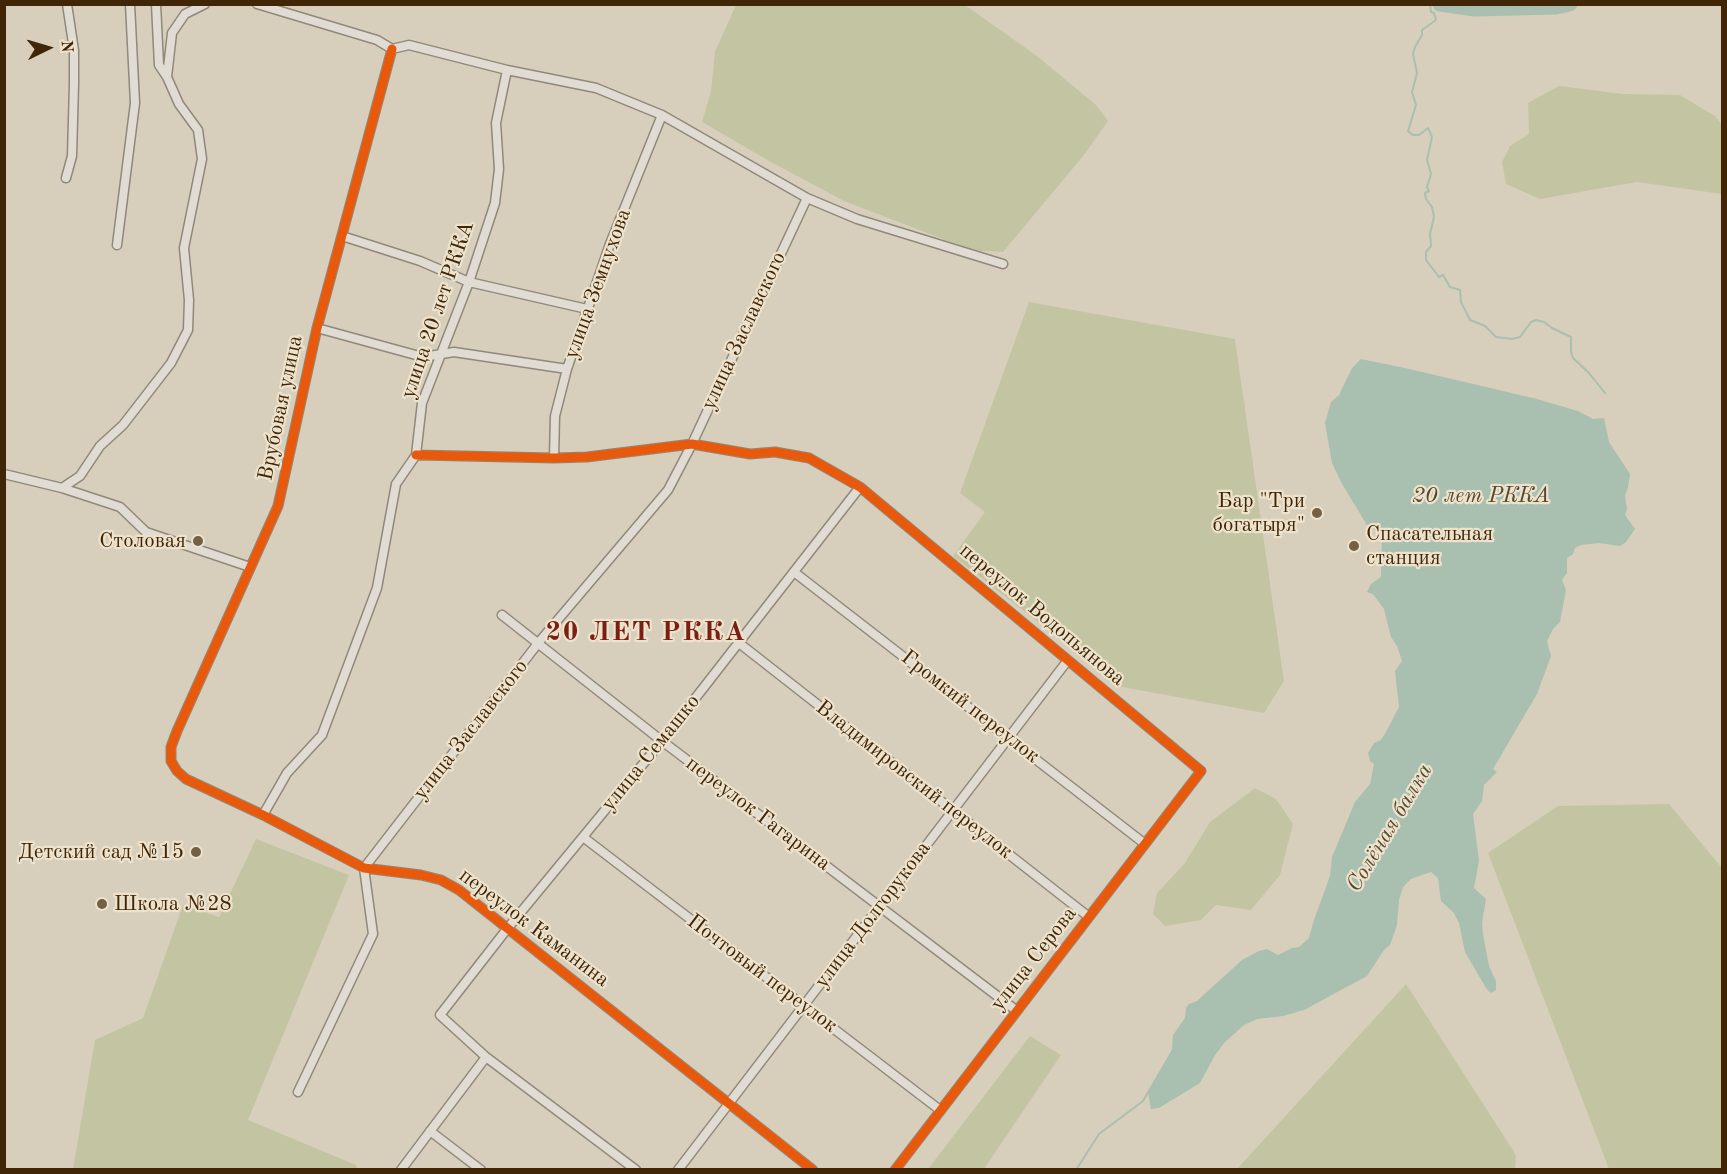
<!DOCTYPE html>
<html>
<head>
<meta charset="utf-8">
<style>
  body { margin:0 }
  #map { position:relative; width:1727px; height:1174px; overflow:hidden; background:#d7cfbc; font-family:"Old Standard TT",serif }
  canvas { display:block }
  .frame { position:absolute; inset:0; border:6px solid #402506; pointer-events:none }
  .north { position:absolute; left:18px; top:18px; width:60px; height:60px; -webkit-text-stroke:4px #ede2cc; paint-order:stroke; rotate:85deg; font-size:16px; font-weight:700; line-height:24px; text-align:center; color:#402506 }
  .north::after { content:''; display:block; margin:auto; width:21px; height:27px; background:#402506; clip-path:polygon(50% 0,100% 100%,50% 72%,0 100%) }
</style>
</head>
<body>
<div id="map">
<canvas width="1727" height="1174"></canvas>
<div class="frame"></div>
<div class="north">N</div>
</div>
<script>
const c = document.querySelector('canvas').getContext('2d');
c.lineJoin = 'round';
function paint(path, color) { c.fillStyle = color; c.fill(path, 'evenodd'); }
const poly = rows => new Path2D(rows.map(r => 'M' + r).join(''));
function stroke(path, color, width, dash) { c.strokeStyle = color; c.lineWidth = width; c.lineCap = dash ? 'butt' : 'round'; c.setLineDash(dash || []); c.stroke(path); }
function write(font, color, halo, rows, align = 'center') {
  c.font = font + ' "Old Standard TT",serif'; c.lineWidth = 4.5; c.setLineDash([]); c.textBaseline = 'middle'; c.strokeStyle = halo; c.fillStyle = color; for (const [text, x, y, turn = 0] of rows) {
    c.save(); c.translate(x, y); c.rotate((+turn || 0) * Math.PI / 180); c.textAlign = isNaN(turn) ? turn : align; if (halo) c.strokeText(text, 0, 0); c.fillText(text, 0, 0); c.restore();
  }
}
paint(poly([
  [740,4,965,5,1037,56,1096,105,1108,121,1084,155,1003,252,980,251,948,241,844,201,771,162,702,122,711,91,715,52,735,7],
  [1559,86,1623,94,1680,95,1715,116,1722,125,1722,194,1637,182,1540,199,1506,184,1502,162,1510,146,1529,134,1528,103],
  [1029,302,1235,339,1284,681,1264,713,1122,687,953,556,985,512,960,493],
  [1255,788,1276,799,1293,824,1280,875,1251,910,1216,905,1201,920,1165,926,1153,914,1157,893,1185,863,1210,822],
  [1669,804,1722,868,1722,1169,1609,1169,1488,853,1558,806],
  [256,839,349,875,248,1120,356,1165,357,1169,73,1169,95,1040,143,1018,183,905,219,917],
  [1406,984,1516,1155,1515,1169,1237,1169],
  [1030,1036,1061,1055,984,1169,928,1169]
]), '#c3c5a2');
paint(poly([
  [1361,359,1405,368,1537,399,1578,411,1593,419,1604,418,1609,442,1630,474,1628,487,1625,496,1627,509,1625,515,1635,529,1626,542,1620,546,1599,543,1581,545,1575,548,1573,554,1567,558,1567,573,1562,580,1566,590,1560,622,1553,629,1547,641,1551,656,1537,694,1493,769,1497,772,1484,785,1482,801,1473,814,1479,861,1474,888,1486,899,1482,923,1483,934,1489,966,1496,981,1496,990,1491,993,1486,988,1465,952,1459,923,1454,913,1441,901,1438,878,1431,872,1422,875,1411,879,1403,887,1399,900,1397,925,1390,945,1384,950,1367,976,1304,1010,1283,1016,1257,1019,1244,1025,1225,1042,1215,1055,1200,1083,1159,1108,1151,1109,1148,1092,1172,1050,1173,1035,1185,1018,1186,1008,1189,1004,1197,1001,1242,960,1259,951,1267,949,1278,955,1292,948,1299,947,1309,938,1313,923,1330,876,1332,857,1355,802,1370,784,1374,764,1370,761,1368,753,1374,743,1381,740,1386,732,1399,707,1395,671,1402,661,1397,646,1391,637,1384,609,1373,594,1367,592,1371,584,1381,577,1382,535,1367,525,1342,484,1332,463,1325,423,1331,402,1339,395,1352,368]
]), '#a9bfaf');
stroke(poly([
  [1430,4,1431,12,1434,13,1436,20,1422,30,1422,35,1415,47,1413,54,1417,73,1412,92,1416,105,1408,131,1413,135,1419,135,1428,128,1432,137,1427,160,1431,174,1427,187,1429,191,1425,193,1426,199,1432,207,1434,217,1430,234,1431,246,1426,252,1426,260,1439,277,1443,275,1450,287,1460,290,1461,302,1470,320,1485,326,1496,337,1512,339,1520,337,1531,322,1536,320,1544,322,1552,328,1571,337,1571,352,1573,358,1589,373,1605,393],
  [1076,1170,1099,1134,1143,1101,1173,1050]
]), '#a9bfaf', 2);
stroke(poly([
  [1440,4,1475,9,1556,7,1570,4]
]), '#a9bfaf', 15);
const minor = poly([
  [156,4,159,65,167,77],
  [257,4,377,40,392,49,409,45,507,70,596,88,662,115,807,198,857,219,1003,264],
  [392,49,317,328,278,506,177,731,171,747,171,761,177,771,186,779,263,815,364,868,421,875,441,880,459,890,813,1170],
  [66,178,72,156,74,84,74,50,67,4],
  [342,236,420,261,469,282,587,309],
  [117,245,135,103,130,4],
  [317,328,423,357,454,352,567,369],
  [416,455,554,458,587,457,692,444,750,454,775,452,809,458,860,487,1201,771,895,1170],
  [554,458,555,416,567,369,610,244,662,115],
  [4,474,62,488,120,507,146,532,250,567],
  [62,488,80,476,100,446,123,425,171,363,188,330,189,300,184,248,202,159,198,130,179,104,167,77,172,33,185,14,205,4],
  [794,572,1145,844],
  [502,615,662,741,1017,1011],
  [739,643,1089,917],
  [263,815,287,773,322,735,377,588,396,484,416,455,422,403,469,282,495,203,499,169,496,123,507,70],
  [583,837,940,1110],
  [298,1092,373,934,364,868,539,642,668,490,692,444,807,198],
  [430,1131,481,1170],
  [401,1170,486,1057],
  [636,1170,486,1057,440,1015,507,929,662,741,860,487],
  [678,1170,1068,660]
]);
stroke(minor, '#908879', 11);
stroke(minor, '#e0dcd3', 8);
stroke(poly([
  [392,49,317,328,278,506,177,731,171,747,171,761,177,771,186,779,263,815,364,868,421,875,441,880,459,890,813,1170],
  [416,455,554,458,587,457,692,444,750,454,775,452,809,458,860,487,1201,771,895,1170]
]), '#e8590c', 9);
for (const [x, y, r, color] of [
  [1317,513,6,"#756046"],
  [198,541,6,"#756046"],
  [1354,546,6,"#756046"],
  [196,852,6,"#756046"],
  [102,904,6,"#756046"]
]) { const dot = new Path2D(); dot.arc(x, y, r, 0, 2 * Math.PI); c.fillStyle = color; c.fill(dot); stroke(dot, '#ede2cc', 2); }
write('21px', '#402506', '#ede2cc', [
  ["улица Земнухова",598,284,-70],
  ["улица 20 лет РККА",438,310,-71],
  ["улица Заславского",744,331,-65],
  ["Врубовая улица",281,408,-78],
  ["переулок Водопьянова",1042,615,40],
  ["Громкий переулок",970,707,38],
  ["улица Заславского",471,730,-52],
  ["улица Семашко",651,753,-51],
  ["Владимировский переулок",914,780,38],
  ["переулок Гагарина",758,814,37],
  ["улица Долгорукова",873,915,-53],
  ["переулок Каманина",534,928,37],
  ["улица Серова",1034,959,-52],
  ["Почтовый переулок",762,974,37]
]);
write('21px', '#402506', '#ede2cc', [
  ["Бар \"Три",1305,501],
  ["богатыря\"",1305,525],
  ["Спасательная",1366,534,"left"],
  ["станция",1366,558,"left"],
  ["Столовая",186,541],
  ["Детский сад №15",184,852],
  ["Школа №28",114,904,"left"]
], 'right');
write('italic 22px', '#554a2f', '#ede2cc', [
  ["20 лет РККА",1481,496],
  ["Солёная балка",1390,828,-59]
]);
c.letterSpacing = '1.5px';
write('bold 27px', '#7a1f14', '#ede2cc', [
  ["20 ЛЕТ РККА",646,633]
]);
c.letterSpacing = '0px';
</script>
</body>
</html>
